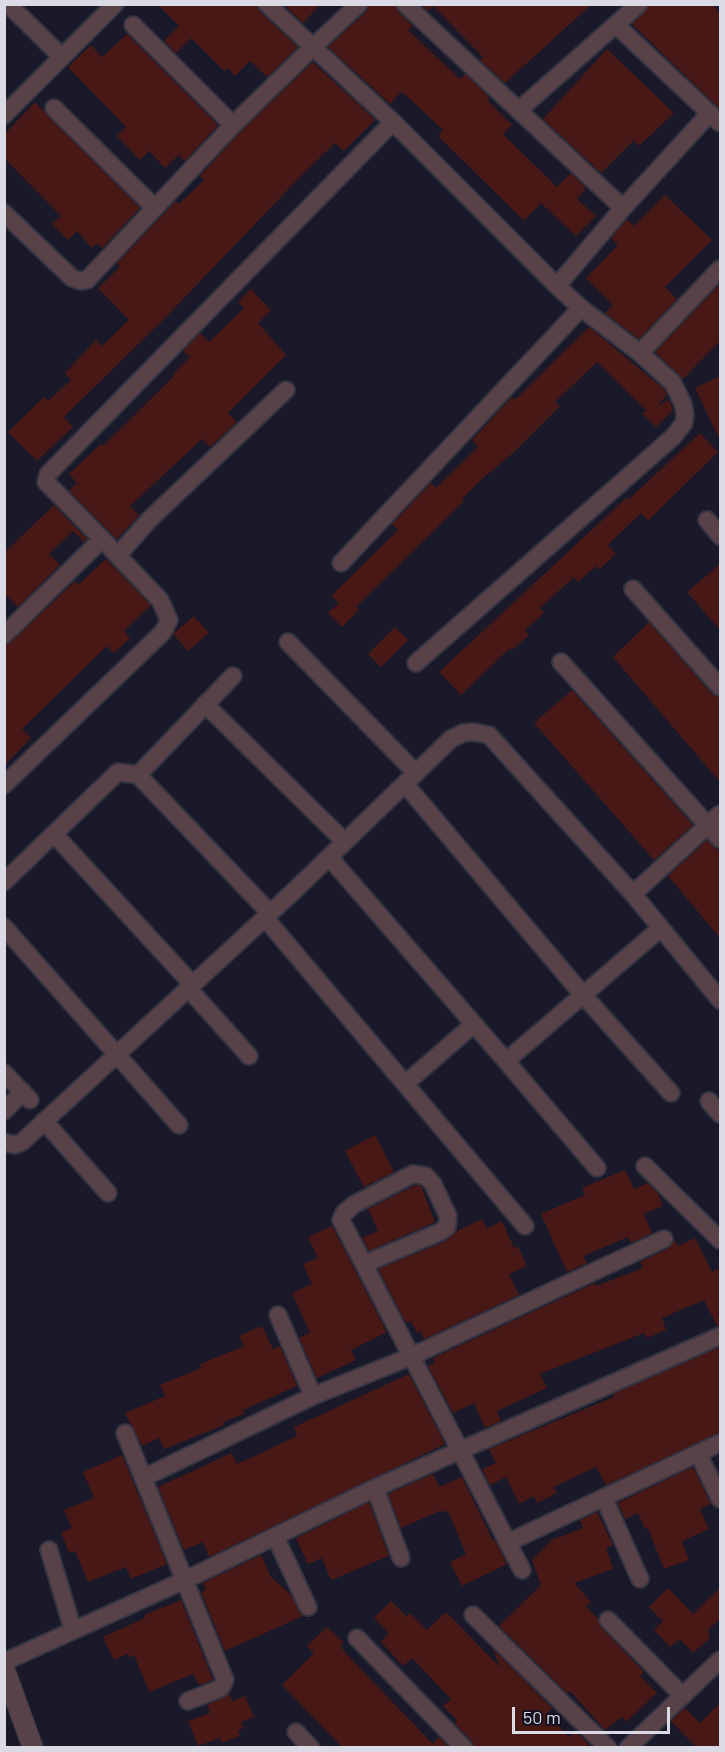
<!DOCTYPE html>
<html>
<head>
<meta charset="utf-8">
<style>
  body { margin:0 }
  #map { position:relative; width:725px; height:1752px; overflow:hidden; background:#191929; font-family:Barlow,sans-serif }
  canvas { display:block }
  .frame { position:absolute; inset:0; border:6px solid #dbdbe6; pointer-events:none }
  .scale { position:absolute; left:512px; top:1707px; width:158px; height:27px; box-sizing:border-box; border:3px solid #dbdbe6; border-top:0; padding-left:8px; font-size:18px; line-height:21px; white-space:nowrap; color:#dbdbe6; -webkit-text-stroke:4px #11101f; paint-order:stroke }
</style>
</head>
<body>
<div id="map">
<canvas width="725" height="1752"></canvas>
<div class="frame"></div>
<div class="scale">50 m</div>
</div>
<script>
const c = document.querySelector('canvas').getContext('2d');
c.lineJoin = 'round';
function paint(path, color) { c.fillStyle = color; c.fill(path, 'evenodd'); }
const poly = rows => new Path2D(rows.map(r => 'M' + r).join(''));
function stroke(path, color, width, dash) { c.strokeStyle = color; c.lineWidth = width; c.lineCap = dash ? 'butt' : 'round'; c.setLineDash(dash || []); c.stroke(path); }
paint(poly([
  [157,4,257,4,260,12,298,47,267,77,250,61,235,76,228,68,224,71,191,38,176,53,164,41,179,26],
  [283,4,321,4,303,23],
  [369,4,395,4,398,12,413,26,408,30,460,79,465,74,490,98,487,100,512,125,503,134,557,187,571,173,586,188,577,199,596,216,576,236,541,203,524,221,438,136,443,130,410,99,401,92,390,104,328,47,366,12],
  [421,4,592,4,505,83,480,60,483,57,433,6,428,11],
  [651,4,712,4,720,13,720,109,632,24],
  [127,34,218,125,185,161,179,155,165,168,149,151,140,160,117,136,126,127,68,67,91,45,102,57],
  [607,49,674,113,639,146,634,140,601,173,543,119],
  [313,62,375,120,344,151,335,143,300,177,167,316,64,417,73,427,37,461,8,432,44,397,48,401,71,380,65,373,96,340,102,346,129,320,98,288,120,267,117,263,176,201,179,204,204,180,200,176,240,132],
  [35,102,140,208,102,248,97,243,92,248,77,231,68,240,52,224,61,216,4,158,4,135],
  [665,195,712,240,665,287,677,299,639,339,605,313,613,305,586,278,618,245,611,238,627,219,634,226],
  [720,284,720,341,683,379,655,352],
  [251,289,271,310,258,323,286,355,228,413,237,422,210,447,202,439,130,506,139,515,117,539,69,491,77,483,69,474,101,444,103,446,175,375,173,374,190,357,183,351,200,333,209,342,244,308,238,302],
  [589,327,664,389,667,395,657,406,669,400,673,410,656,427,642,413,647,411,597,362,555,402,560,406,514,452,481,480,462,499,464,501,356,607,359,610,342,627,328,613,339,603,331,596,398,530,392,524,431,483,436,488,478,447,472,440,512,397,515,400],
  [720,376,720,440,695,388],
  [700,433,718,452,648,521,641,513,608,545,616,554,599,570,596,566,578,582,574,577,540,608,544,613,525,630,529,635,512,650,510,648,461,695,439,672,626,498,628,500],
  [54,505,87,539,84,542,73,531,49,554,60,565,18,607,4,593,4,553],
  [106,559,151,605,124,631,130,638,114,653,107,646,22,729,31,738,4,766,4,645,11,642,75,581,78,585],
  [720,564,720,630,687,592],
  [194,616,209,633,188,651,173,634],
  [649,622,712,694,720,697,720,782,613,657],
  [395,627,408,640,381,667,368,654],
  [572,690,693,825,654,860,534,723],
  [707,840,720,852,720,938,668,876],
  [375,1135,394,1172,364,1187,345,1151],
  [625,1170,634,1189,648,1183,658,1194,663,1206,644,1214,652,1233,631,1243,628,1237,588,1254,584,1257,587,1263,567,1272,541,1214,585,1195,582,1188],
  [416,1185,421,1186,435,1222,369,1251,362,1238,378,1231,368,1209],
  [482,1219,487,1229,502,1221,514,1248,518,1247,527,1266,509,1274,519,1295,424,1339,421,1331,417,1333,411,1321,406,1323,378,1269,444,1242,457,1231],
  [332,1226,387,1332,351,1350,356,1360,317,1378,299,1338,310,1333,292,1293,312,1284,303,1264,318,1258,308,1237],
  [695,1238,712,1272,720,1268,720,1326,717,1326,704,1300,662,1318,666,1330,647,1338,644,1333,540,1374,547,1388,497,1411,501,1421,485,1428,474,1403,453,1413,428,1366,435,1363,433,1358,595,1283,596,1286,643,1268,640,1262,669,1248,674,1240,678,1246],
  [262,1326,273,1349,280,1346,297,1386,243,1410,244,1414,223,1422,224,1425,164,1449,159,1438,142,1446,125,1413,165,1396,160,1385,201,1368,200,1364,244,1346,239,1336],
  [720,1347,720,1433,606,1485,596,1467,554,1487,557,1493,537,1503,534,1496,519,1504,506,1477,490,1485,482,1469,496,1463,489,1449,614,1397,613,1394],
  [409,1374,445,1444,209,1557,203,1542,184,1550,158,1487,232,1453,237,1464,257,1455,297,1436,294,1427],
  [122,1455,167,1564,131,1579,126,1567,88,1582,75,1551,69,1553,61,1532,72,1528,64,1510,94,1498,83,1472],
  [693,1467,711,1504,700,1509,709,1529,682,1541,689,1560,664,1569,648,1528,645,1529,638,1513,625,1519,618,1503],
  [433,1474,439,1487,462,1477,493,1541,495,1540,507,1564,462,1586,450,1562,466,1554,448,1511,443,1513,442,1510,401,1528,388,1494],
  [369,1502,389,1556,331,1580,322,1558,308,1564,296,1538],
  [597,1512,613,1545,606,1548,613,1569,574,1583,591,1602,586,1606,598,1619,601,1627,644,1672,640,1676,657,1693,626,1722,622,1717,605,1730,570,1691,567,1693,499,1626,541,1585,532,1560,552,1540,583,1528,580,1520],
  [261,1555,271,1577,291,1595,303,1616,225,1651,201,1592,206,1590,203,1583],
  [668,1588,693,1614,720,1588,720,1619,708,1630,710,1638,693,1653,680,1639,670,1647,654,1630,663,1621,649,1607],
  [181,1600,213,1680,199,1685,193,1674,149,1692,134,1655,129,1657,127,1654,114,1660,103,1637,145,1618,144,1615],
  [391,1601,407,1617,410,1613,427,1630,446,1612,501,1668,492,1648,552,1708,547,1714,569,1737,575,1731,589,1744,586,1748,474,1748,472,1741,454,1723,457,1720,443,1706,451,1699,412,1658,403,1666,381,1642,389,1633,374,1618],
  [327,1627,344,1643,340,1646,352,1660,433,1744,439,1737,449,1748,343,1748,282,1685,314,1653,307,1646],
  [229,1694,232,1701,245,1696,254,1717,241,1722,244,1728,238,1730,240,1736,222,1743,220,1738,198,1746,188,1721,210,1713,207,1705],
  [720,1703,720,1748,697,1748,671,1721,685,1708,700,1723]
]), '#481817');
const minor = poly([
  [8,4,62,57],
  [359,4,313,47,393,122,557,286,623,208,710,113],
  [405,4,623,208],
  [133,25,233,125],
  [616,25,720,123],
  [54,108,154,207],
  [519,110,639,4],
  [4,115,115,4],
  [4,213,72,278,80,281,87,280,233,125,313,47,267,4],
  [640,353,720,269],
  [707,520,720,536],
  [118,555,150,519,286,390],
  [341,563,581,308],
  [633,589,720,687],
  [4,635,102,539,46,482,48,474,393,122],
  [288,642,416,773],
  [561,662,720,839],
  [416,663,673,437,684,423,685,414,683,404,673,383,640,353,581,308,557,286],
  [205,704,345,842],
  [138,775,233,676],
  [405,784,583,995,671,1093],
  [4,785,163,632,169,620,160,600,102,539],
  [54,834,192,984],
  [329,857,506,1061,661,928],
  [4,882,118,772,138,775,270,913],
  [633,894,720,814],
  [265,918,525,1226],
  [4,927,179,1125],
  [188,988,249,1056],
  [506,1061,597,1168],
  [4,1073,30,1100],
  [405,1084,474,1024],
  [709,1101,720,1114],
  [4,1111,23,1092],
  [44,1121,108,1193],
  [4,1142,15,1145,22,1142,294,891,451,739,463,733,473,732,489,735,633,894,720,1000],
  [645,1166,720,1240],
  [364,1264,440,1232,447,1227,448,1216,433,1184,426,1176,413,1174,355,1204,344,1213,341,1220,522,1570],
  [278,1315,313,1396],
  [125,1433,225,1680,221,1688,188,1701],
  [698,1453,720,1499],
  [143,1478,313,1396,412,1356,664,1239],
  [375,1488,401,1558],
  [604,1498,640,1579],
  [275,1536,308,1607],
  [509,1542,720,1443],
  [49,1550,73,1630],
  [473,1615,608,1748],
  [608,1620,683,1696],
  [357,1638,464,1748],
  [4,1662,185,1580,375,1488,720,1336],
  [296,1732,311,1748],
  [628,1748,720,1660]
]);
const tertiary = poly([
  [4,1668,33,1748]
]);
stroke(minor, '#343443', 20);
stroke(tertiary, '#343443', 22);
stroke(minor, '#594247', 16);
stroke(tertiary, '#594247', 20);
</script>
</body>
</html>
